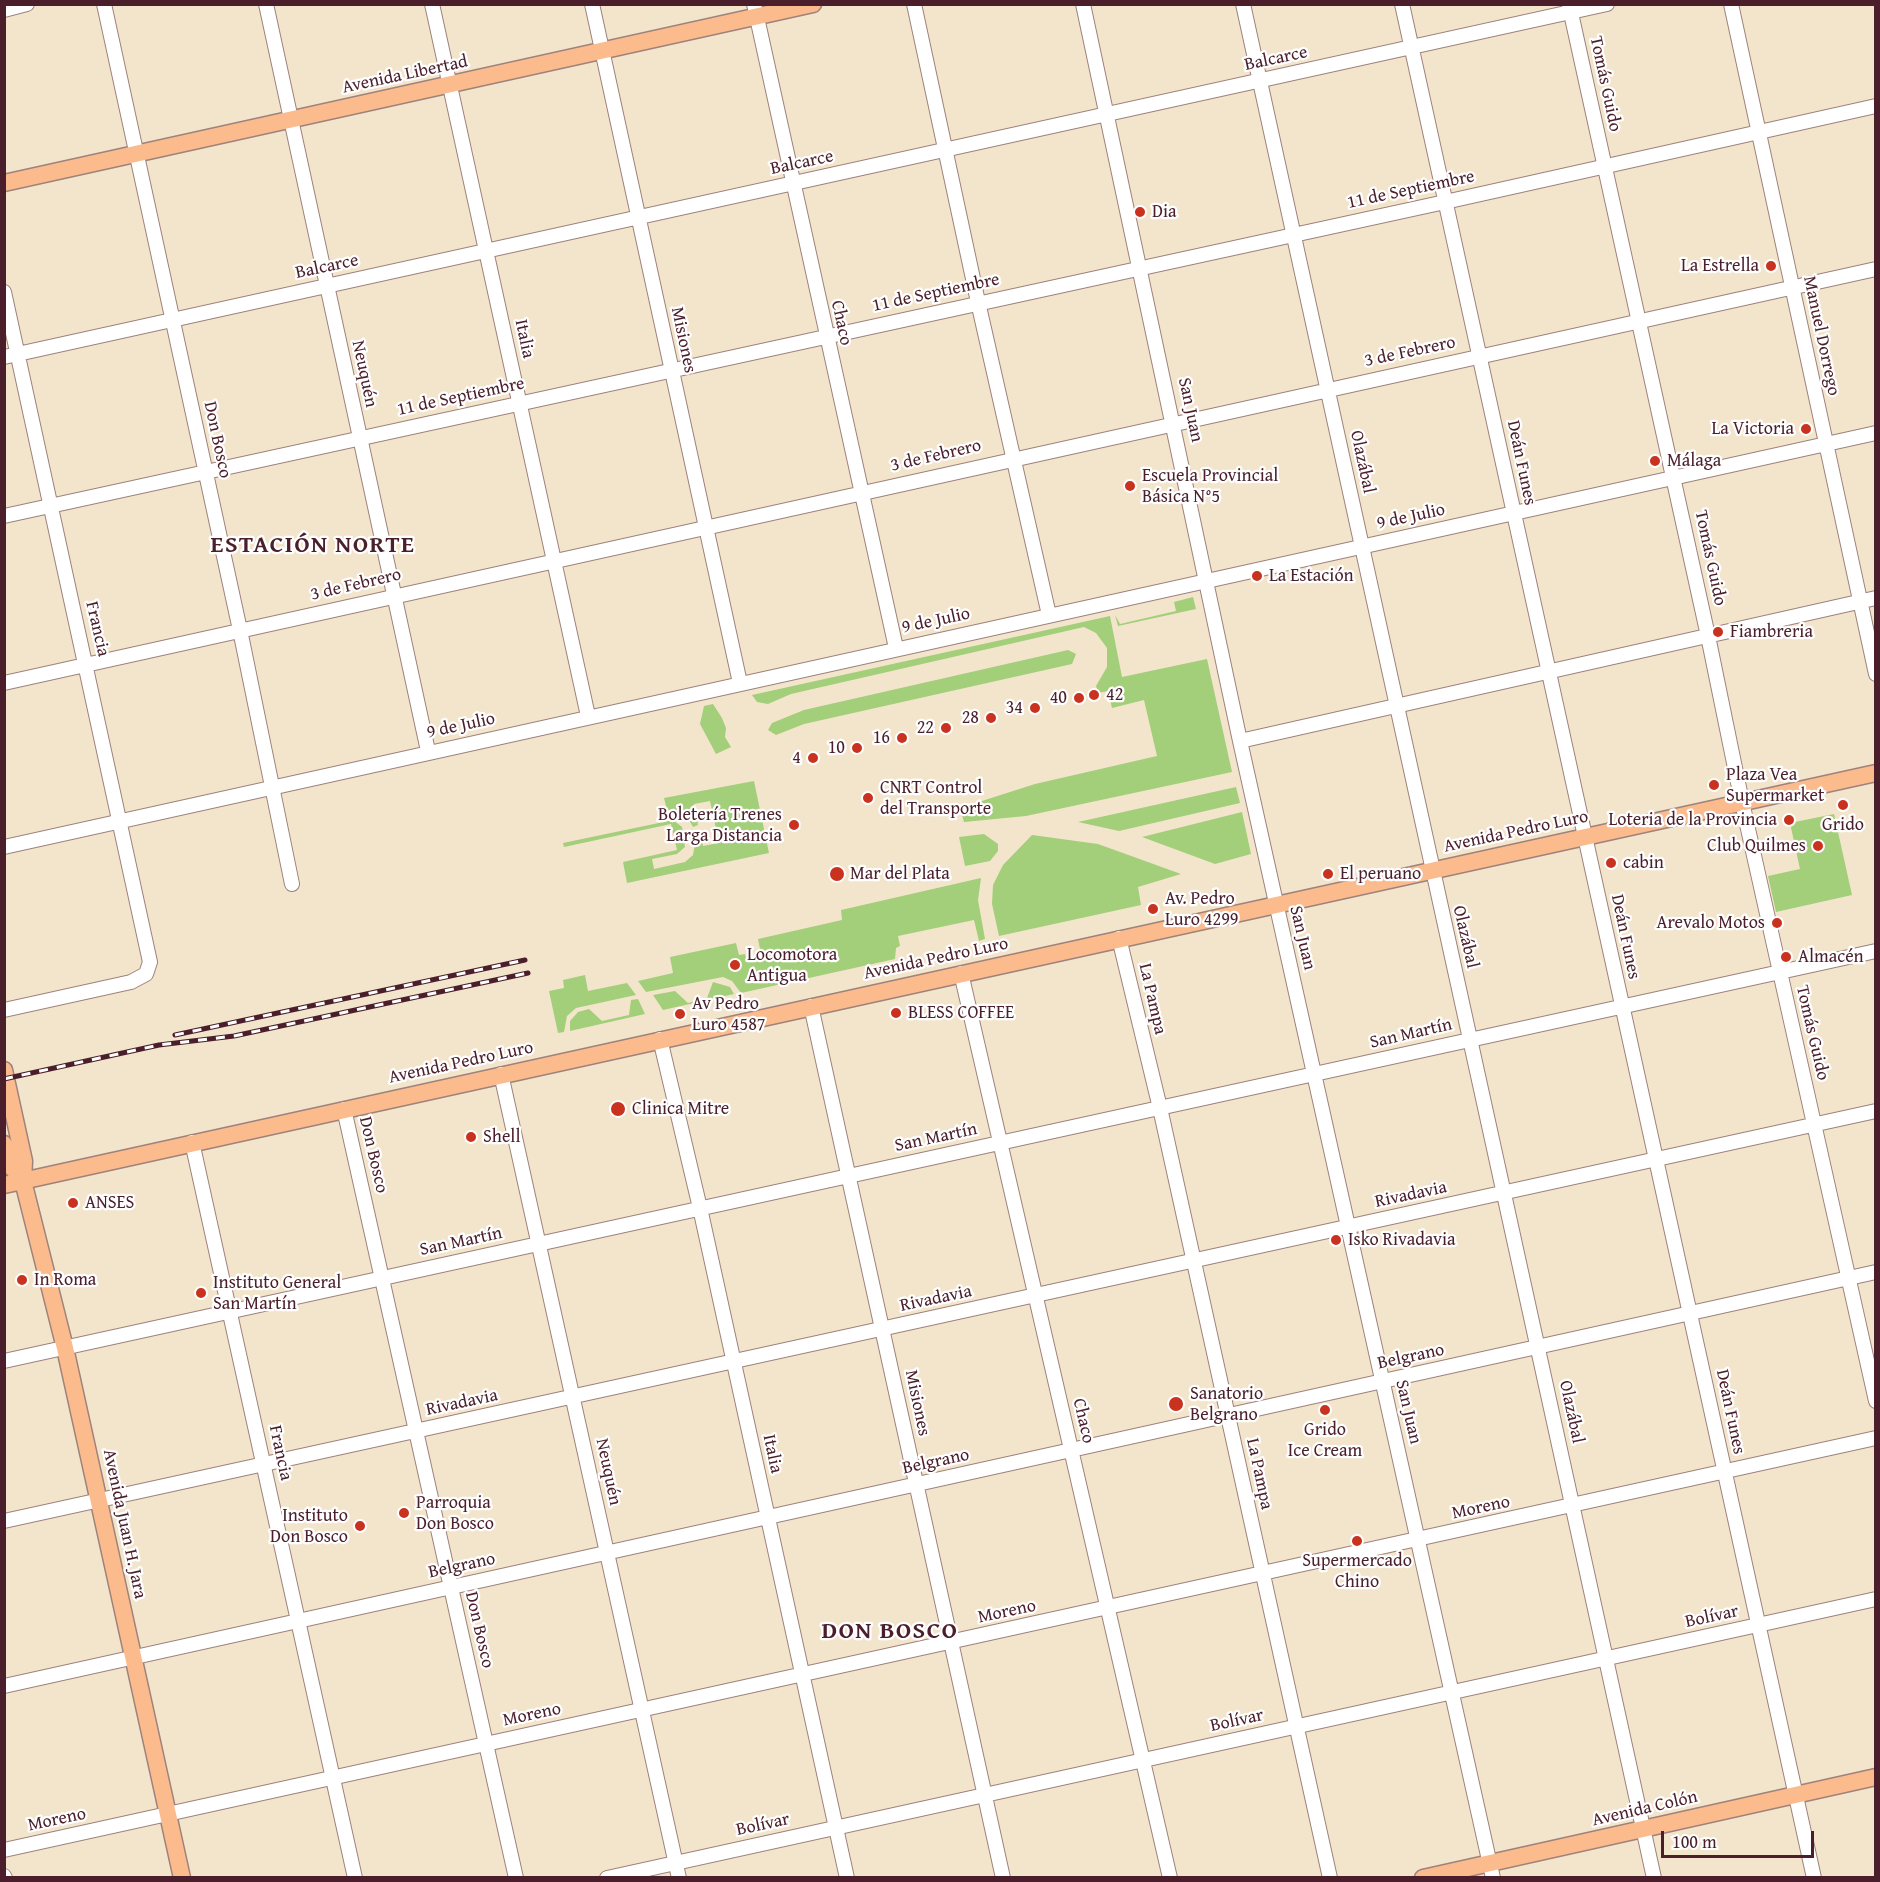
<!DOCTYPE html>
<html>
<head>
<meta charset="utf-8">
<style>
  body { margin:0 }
  #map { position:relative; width:1880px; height:1882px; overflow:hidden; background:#f3e5cc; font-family:"Gentium Book Plus",serif }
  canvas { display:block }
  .frame { position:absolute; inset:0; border:6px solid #4a1f2b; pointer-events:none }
  .scale { position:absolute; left:1661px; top:1831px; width:153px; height:27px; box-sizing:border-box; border:3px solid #4a1f2b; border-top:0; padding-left:8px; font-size:18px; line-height:21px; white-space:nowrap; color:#4a1f2b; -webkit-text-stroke:4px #fff; paint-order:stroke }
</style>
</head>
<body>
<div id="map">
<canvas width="1880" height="1882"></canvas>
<div class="frame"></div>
<div class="scale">100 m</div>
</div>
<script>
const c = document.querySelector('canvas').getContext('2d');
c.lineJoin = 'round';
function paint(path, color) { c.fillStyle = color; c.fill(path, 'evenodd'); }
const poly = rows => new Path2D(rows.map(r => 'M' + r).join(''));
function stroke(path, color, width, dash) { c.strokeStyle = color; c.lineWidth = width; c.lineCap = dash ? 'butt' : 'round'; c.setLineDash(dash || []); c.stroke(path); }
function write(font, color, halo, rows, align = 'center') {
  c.font = font + ' "Gentium Book Plus",serif'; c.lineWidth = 4.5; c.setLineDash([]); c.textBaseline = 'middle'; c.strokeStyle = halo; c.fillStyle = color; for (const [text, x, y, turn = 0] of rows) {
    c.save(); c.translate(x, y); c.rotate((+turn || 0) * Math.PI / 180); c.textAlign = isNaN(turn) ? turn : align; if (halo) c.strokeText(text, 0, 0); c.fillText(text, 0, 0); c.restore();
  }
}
paint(poly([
  [1193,597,1196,609,1118,626,1115,615,1120,624,1176,611,1174,602],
  [1110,616,1122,677,1207,659,1232,772,1026,816,964,822,960,808,1035,784,1157,756,1144,700,1112,708,1108,691,1098,693,1096,686,1107,667,1107,648,1096,633,1084,627,791,694,768,704,757,702,752,695],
  [1068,650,1076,654,1072,664,804,724,776,735,768,730,772,723,804,710],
  [713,704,722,718,726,728,725,737,731,747,716,754,700,724,704,706],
  [754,781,769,853,627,883,623,862,677,850,671,824,564,847,563,843,673,820,682,827,685,847,677,854,652,859,654,869,685,862,693,855,696,837,701,836,703,846,719,843,710,801,694,804,698,825,693,827,686,814,678,810,667,810,664,798],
  [1236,787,1240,803,1119,831,1078,822],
  [1242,812,1251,854,1215,864,1142,837],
  [1834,814,1852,895,1776,912,1768,876,1800,869,1790,823],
  [984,834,998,844,998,851,990,861,965,866,959,837],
  [1032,835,1098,844,1181,874,1138,887,1141,905,999,936,992,904,993,885,1003,865],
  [981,878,978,900,985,939,979,941,974,920,898,936,900,946,896,948,895,959,741,993,732,981,723,977,646,992,638,981,673,973,670,957,736,943,739,955,745,954,747,962,762,959,758,939,842,920,841,910],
  [585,975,588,991,627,983,636,995,576,1008,567,1016,564,1032,558,1033,549,991,564,988,563,980],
  [713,982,730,987,734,994,663,1010,653,995,675,991,688,1003,707,998],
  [638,999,645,1014,570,1031,570,1021,578,1012,589,1009,602,1021,629,1015,631,1000]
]), '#a3ce7a');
const minor = poly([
  [104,4,240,630,292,884],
  [266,4,428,751],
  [432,4,588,716],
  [592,4,740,683],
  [754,4,896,648],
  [914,4,978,302,1049,615],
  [1083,4,1240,741,1493,1878],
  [1243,4,1654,1878],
  [1402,4,1814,1878],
  [1569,4,1708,636,1742,802,1876,1401],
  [1731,4,1876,674],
  [4,10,27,4],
  [4,292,150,962,146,974,131,982,4,1010],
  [4,357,1607,4],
  [4,516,1445,202,1876,106],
  [4,683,1876,269],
  [1240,741,1876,598],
  [4,847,1876,433],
  [1119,938,1160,1108,1330,1878],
  [961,973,1170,1878],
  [811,1006,1003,1878],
  [660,1039,700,1208,847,1878],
  [501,1074,679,1878],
  [344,1109,516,1878],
  [192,1142,355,1878],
  [4,1361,1876,951],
  [4,1521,1876,1111],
  [4,1686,1876,1272],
  [4,1850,1876,1438],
  [4,1876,5,1878],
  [607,1878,1876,1599]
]);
const major = poly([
  [4,183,813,4],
  [4,1070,24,1161,23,1181,65,1348,182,1878],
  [4,1144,9,1164,23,1181],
  [4,1185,1876,773],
  [1423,1878,1876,1777]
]);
stroke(minor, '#9e827c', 16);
stroke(major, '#9e827c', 19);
stroke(minor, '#fff', 14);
stroke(major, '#fbbb8d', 16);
const rail = poly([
  [175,1035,525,960],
  [4,1079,159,1045,234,1036,528,973]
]);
stroke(rail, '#4a1f2b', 5);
stroke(rail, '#fff', 3, [9]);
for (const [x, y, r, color] of [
  [1140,212,6,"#c8321e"],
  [1771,266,6,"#c8321e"],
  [1806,429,6,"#c8321e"],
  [1655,461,6,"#c8321e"],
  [1130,486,6,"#c8321e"],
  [1257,576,6,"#c8321e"],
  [1718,632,6,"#c8321e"],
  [1094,695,6,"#c8321e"],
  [1079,698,6,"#c8321e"],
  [1035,708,6,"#c8321e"],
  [991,718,6,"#c8321e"],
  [946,728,6,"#c8321e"],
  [902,738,6,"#c8321e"],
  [857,748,6,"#c8321e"],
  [813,758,6,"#c8321e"],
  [1714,785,6,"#c8321e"],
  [868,798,6,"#c8321e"],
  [1843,805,6,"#c8321e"],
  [1789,820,6,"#c8321e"],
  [794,825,6,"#c8321e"],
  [1818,846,6,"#c8321e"],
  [1611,863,6,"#c8321e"],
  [837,874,8,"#c8321e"],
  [1328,874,6,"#c8321e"],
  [1153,909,6,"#c8321e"],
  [1777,923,6,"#c8321e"],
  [1786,957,6,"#c8321e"],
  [735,965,6,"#c8321e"],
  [896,1013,6,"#c8321e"],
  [680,1014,6,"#c8321e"],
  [618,1109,8,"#c8321e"],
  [471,1137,6,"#c8321e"],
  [73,1203,6,"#c8321e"],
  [1336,1240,6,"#c8321e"],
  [22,1280,6,"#c8321e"],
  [201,1293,6,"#c8321e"],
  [1176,1404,8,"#c8321e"],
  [1325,1410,6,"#c8321e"],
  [404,1513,6,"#c8321e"],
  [360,1526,6,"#c8321e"],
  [1357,1541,6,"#c8321e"]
]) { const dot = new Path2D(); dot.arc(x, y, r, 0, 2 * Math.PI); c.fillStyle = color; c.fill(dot); stroke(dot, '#fff', 2); }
write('18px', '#4a1f2b', '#fff', [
  ["Balcarce",1276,59,-12],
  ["Avenida Libertad",405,75,-12],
  ["Tomás Guido",1605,84,78],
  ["Balcarce",802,163,-12],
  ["11 de Septiembre",1411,190,-12],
  ["Balcarce",327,267,-12],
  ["11 de Septiembre",936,293,-12],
  ["Chaco",841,323,78],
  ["Manuel Dorrego",1821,336,78],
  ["Italia",524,339,78],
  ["Misiones",683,340,78],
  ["3 de Febrero",1410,352,-12],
  ["Neuquén",364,374,78],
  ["11 de Septiembre",461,397,-12],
  ["San Juan",1190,410,78],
  ["Don Bosco",217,440,78],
  ["3 de Febrero",936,456,-13],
  ["Olazábal",1362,462,78],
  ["Deán Funes",1521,463,78],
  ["9 de Julio",1411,517,-12],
  ["Tomás Guido",1710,558,78],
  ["3 de Febrero",356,585,-13],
  ["9 de Julio",936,621,-12],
  ["Francia",97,629,77],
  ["9 de Julio",461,726,-12],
  ["Avenida Pedro Luro",1516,832,-12],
  ["Olazábal",1465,937,77],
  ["Deán Funes",1625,937,78],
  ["San Juan",1302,938,77],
  ["Avenida Pedro Luro",936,959,-12],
  ["La Pampa",1152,999,77],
  ["Tomás Guido",1812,1033,77],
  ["San Martín",1411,1034,-13],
  ["Avenida Pedro Luro",461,1063,-12],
  ["San Martín",936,1138,-12],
  ["Don Bosco",373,1155,77],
  ["Rivadavia",1411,1195,-12],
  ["San Martín",461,1242,-12],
  ["Rivadavia",936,1299,-12],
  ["Belgrano",1411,1357,-12],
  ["Rivadavia",462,1403,-12],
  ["Misiones",917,1403,78],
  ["San Juan",1408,1412,77],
  ["Olazábal",1571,1412,78],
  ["Deán Funes",1730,1412,78],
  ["Chaco",1083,1421,77],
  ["Francia",280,1453,78],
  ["Italia",772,1454,78],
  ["Belgrano",936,1462,-12],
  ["Neuquén",608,1472,78],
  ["La Pampa",1259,1474,78],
  ["Moreno",1481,1508,-12],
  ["Avenida Juan H. Jara",124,1524,78],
  ["Belgrano",462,1566,-12],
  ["Moreno",1007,1612,-12],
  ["Bolívar",1712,1617,-12],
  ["Don Bosco",479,1630,77],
  ["Moreno",532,1715,-12],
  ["Bolívar",1237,1721,-12],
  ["Avenida Colón",1645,1809,-13],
  ["Moreno",57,1820,-12],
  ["Bolívar",763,1825,-12]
]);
write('18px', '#4a1f2b', '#fff', [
  ["Dia",1152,212],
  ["La Estrella",1759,266,"right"],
  ["La Victoria",1794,429,"right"],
  ["Málaga",1667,461],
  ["Escuela Provincial",1142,476],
  ["Básica N°5",1142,497],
  ["La Estación",1269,576],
  ["Fiambreria",1730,632],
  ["42",1106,695],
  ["40",1067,698,"right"],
  ["34",1023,708,"right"],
  ["28",979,718,"right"],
  ["22",934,728,"right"],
  ["16",890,738,"right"],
  ["10",845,748,"right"],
  ["4",801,758,"right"],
  ["Plaza Vea",1726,775],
  ["Supermarket",1726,796],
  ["CNRT Control",880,788],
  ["del Transporte",880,809],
  ["Boletería Trenes",782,815,"right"],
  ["Larga Distancia",782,836,"right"],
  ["Loteria de la Provincia",1777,820,"right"],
  ["Grido",1843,825,"center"],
  ["Club Quilmes",1806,846,"right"],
  ["cabin",1623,863],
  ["Mar del Plata",850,874],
  ["El peruano",1340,874],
  ["Av. Pedro",1165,899],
  ["Luro 4299",1165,920],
  ["Arevalo Motos",1765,923,"right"],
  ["Locomotora",747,955],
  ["Antigua",747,976],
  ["Almacén",1798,957],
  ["Av Pedro",692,1004],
  ["Luro 4587",692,1025],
  ["BLESS COFFEE",908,1013],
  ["Clinica Mitre",632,1109],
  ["Shell",483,1137],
  ["ANSES",85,1203],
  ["Isko Rivadavia",1348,1240],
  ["In Roma",34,1280],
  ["Instituto General",213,1283],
  ["San Martín",213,1304],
  ["Sanatorio",1190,1394],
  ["Belgrano",1190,1415],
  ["Grido",1325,1430,"center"],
  ["Ice Cream",1325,1451,"center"],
  ["Parroquia",416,1503],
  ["Don Bosco",416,1524],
  ["Instituto",348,1516,"right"],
  ["Don Bosco",348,1537,"right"],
  ["Supermercado",1357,1561,"center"],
  ["Chino",1357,1582,"center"]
], 'left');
c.letterSpacing = '1.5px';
write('bold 24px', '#4a1f2b', '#fff', [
  ["ESTACIÓN NORTE",313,546],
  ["DON BOSCO",890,1632]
]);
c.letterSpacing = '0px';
</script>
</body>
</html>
